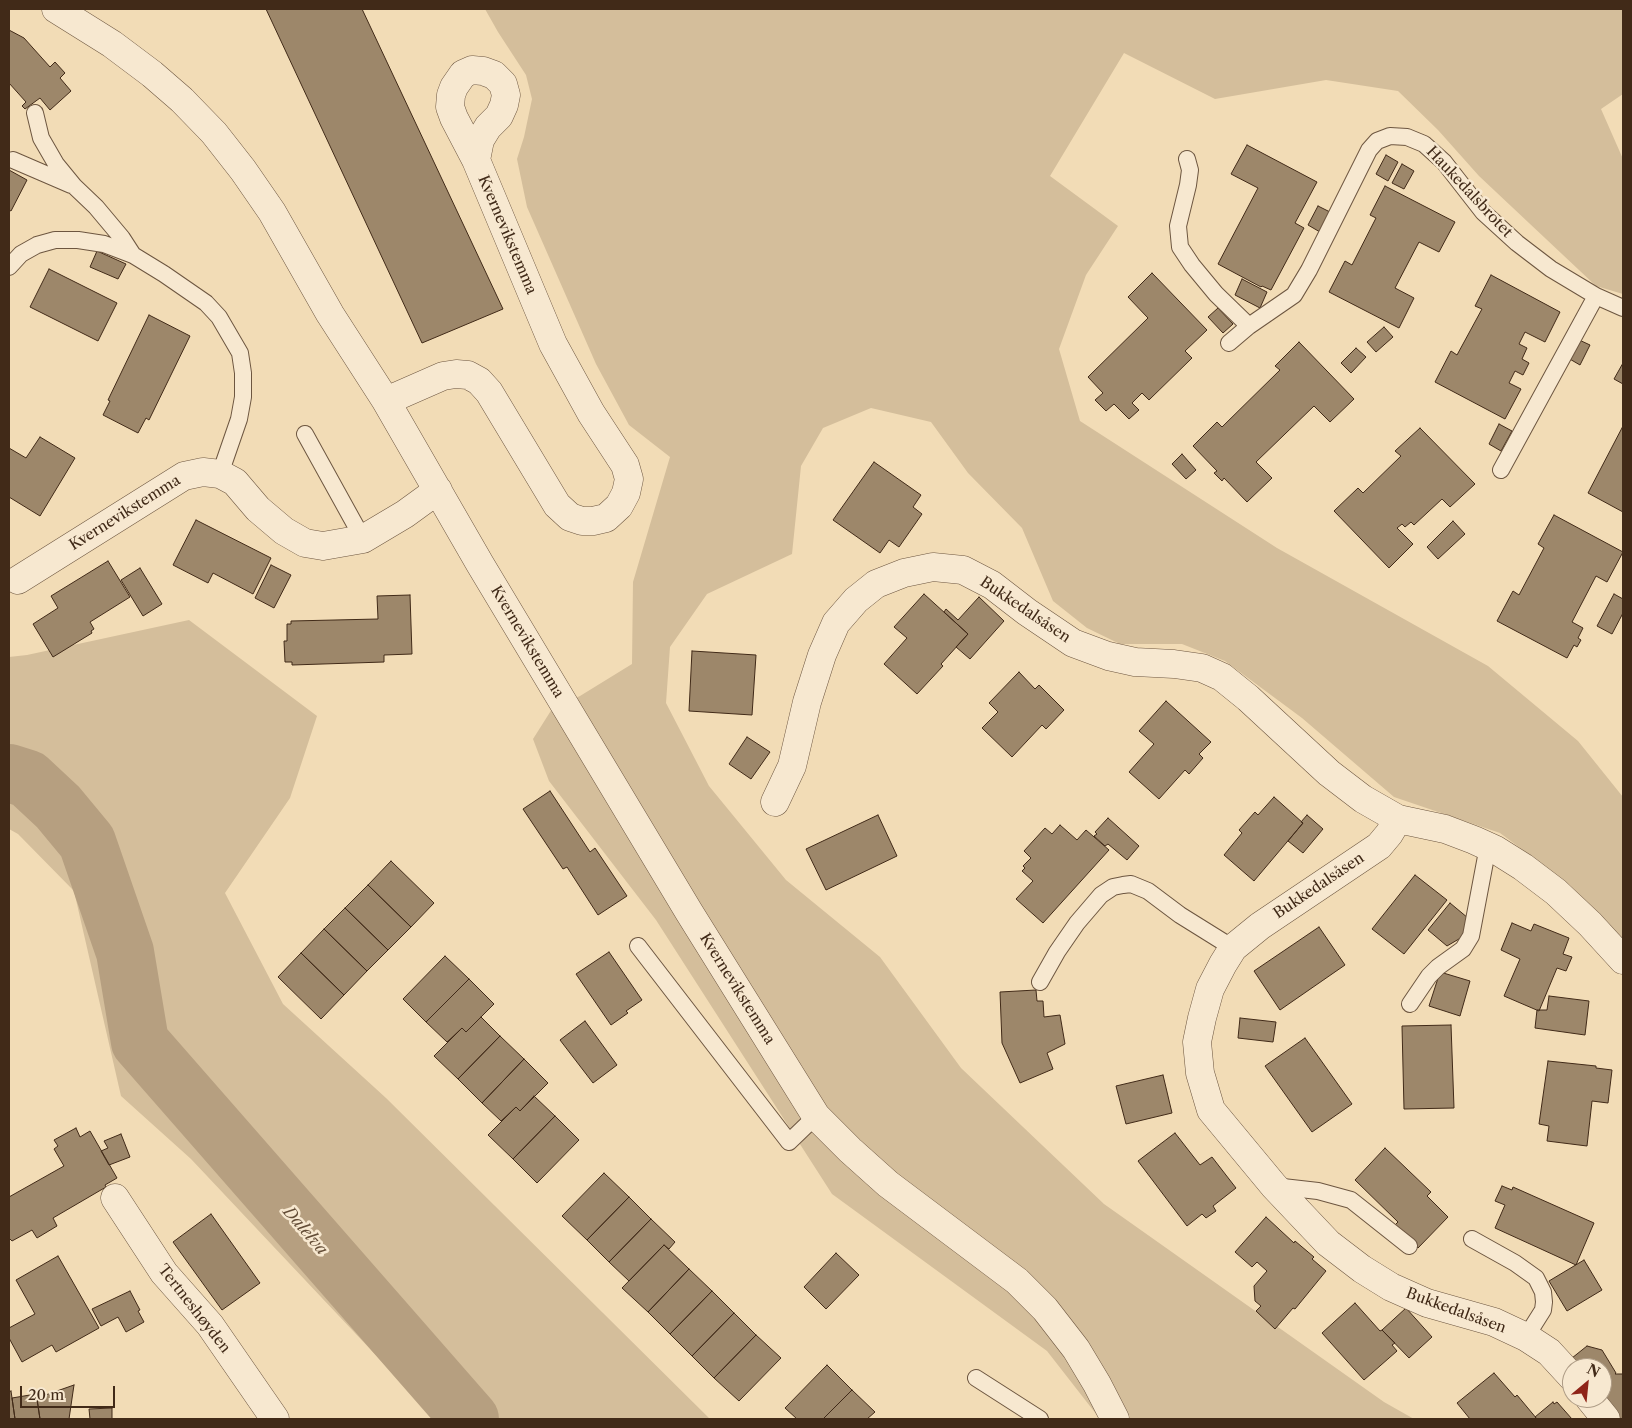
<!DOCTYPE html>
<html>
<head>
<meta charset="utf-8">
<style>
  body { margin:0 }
  #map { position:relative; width:1632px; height:1428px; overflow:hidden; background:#f2dcb6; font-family:"Libre Caslon Text",serif }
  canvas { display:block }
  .frame { position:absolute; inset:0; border:10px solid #412a18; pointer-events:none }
  .north { position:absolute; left:1562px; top:1358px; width:50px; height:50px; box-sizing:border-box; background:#f7e8d0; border:1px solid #ae9c86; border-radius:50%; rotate:28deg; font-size:14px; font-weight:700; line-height:20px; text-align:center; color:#412a18 }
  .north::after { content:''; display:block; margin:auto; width:18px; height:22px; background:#8f2418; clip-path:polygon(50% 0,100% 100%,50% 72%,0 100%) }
  .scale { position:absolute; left:20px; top:1386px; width:95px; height:22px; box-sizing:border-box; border:2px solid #412a18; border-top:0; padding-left:6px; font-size:15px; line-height:18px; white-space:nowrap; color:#412a18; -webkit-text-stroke:4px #f7e8d0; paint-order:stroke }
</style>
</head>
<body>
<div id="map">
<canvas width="1632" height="1428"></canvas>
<div class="frame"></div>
<div class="north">N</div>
<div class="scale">20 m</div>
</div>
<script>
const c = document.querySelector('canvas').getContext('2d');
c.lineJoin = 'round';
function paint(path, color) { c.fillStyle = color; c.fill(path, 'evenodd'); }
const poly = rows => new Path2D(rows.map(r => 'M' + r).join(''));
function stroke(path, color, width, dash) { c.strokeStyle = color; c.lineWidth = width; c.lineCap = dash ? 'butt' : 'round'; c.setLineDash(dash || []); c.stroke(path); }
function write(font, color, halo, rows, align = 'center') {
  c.font = font + ' "Libre Caslon Text",serif'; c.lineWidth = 5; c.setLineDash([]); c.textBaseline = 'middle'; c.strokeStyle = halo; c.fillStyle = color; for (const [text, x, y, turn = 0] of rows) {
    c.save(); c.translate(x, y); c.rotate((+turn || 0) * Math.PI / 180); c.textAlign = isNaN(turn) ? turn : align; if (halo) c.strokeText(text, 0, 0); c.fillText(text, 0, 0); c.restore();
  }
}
paint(poly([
  [485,9,1623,9,1623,94,1601,109,1623,159,1623,294,1596,286,1479,176,1438,130,1398,91,1326,80,1215,99,1124,53,1050,176,1118,226,1086,275,1059,349,1080,421,1277,548,1488,666,1578,741,1623,797,1623,941,1570,885,1500,833,1394,797,1302,718,1225,661,1182,644,1120,644,1087,628,1053,601,1022,528,968,473,931,422,871,408,823,428,801,466,792,554,707,594,670,647,666,703,709,786,786,880,880,957,961,1068,1104,1204,1384,1402,1414,1419,1100,1419,1047,1351,832,1194,656,920,549,781,533,739,552,709,580,696,632,664,633,582,670,457,629,425,596,364,527,207,517,159,524,137,532,99,526,75,498,32],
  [189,620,317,716,290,798,225,893,283,1004,386,1098,710,1419,436,1419,191,1159,121,1096,74,891,18,834,9,829,9,657,27,655]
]), '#d4be9b');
stroke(poly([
  [9,773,28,779,58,807,87,842,125,952,140,1042,470,1419]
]), '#b69f80', 58);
const building = poly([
  [266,9,362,9,503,309,422,343,266,9],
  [9,30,24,38,50,67,55,62,65,73,60,78,71,91,50,110,40,98,25,109,22,106,26,102,9,83,9,30],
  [1247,145,1317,182,1295,223,1304,228,1271,290,1262,286,1261,287,1218,264,1258,188,1231,174,1247,145],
  [1386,155,1398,162,1388,181,1376,174,1386,155],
  [1402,164,1414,171,1404,189,1392,183,1402,164],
  [9,170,27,180,11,211,9,210,9,170],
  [1385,186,1455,222,1439,252,1419,242,1395,288,1414,298,1399,328,1329,292,1345,261,1352,265,1376,218,1370,215,1385,186],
  [1318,206,1330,212,1320,232,1308,225,1318,206],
  [97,251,126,264,118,279,90,267,97,251],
  [49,269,117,303,98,341,30,307,49,269],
  [1152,273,1207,330,1185,351,1192,358,1149,400,1142,393,1132,403,1139,410,1129,419,1114,404,1106,411,1095,400,1103,393,1088,377,1148,318,1128,297,1152,273],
  [1491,275,1560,312,1545,342,1525,332,1519,344,1527,348,1522,359,1529,363,1523,375,1515,371,1509,383,1521,389,1505,419,1435,382,1451,351,1457,355,1482,309,1475,306,1491,275],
  [1242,279,1267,292,1260,308,1235,295,1242,279],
  [1218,308,1233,324,1223,333,1208,317,1218,308],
  [149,315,190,336,149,420,146,418,138,433,103,415,110,401,108,400,149,315],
  [1384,327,1393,337,1376,352,1367,342,1384,327],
  [1577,339,1590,345,1580,365,1568,358,1577,339],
  [1299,342,1354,399,1330,422,1314,406,1256,462,1272,478,1247,502,1224,478,1222,481,1214,473,1217,471,1193,446,1217,422,1222,427,1280,370,1275,366,1299,342],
  [1356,348,1366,357,1351,373,1341,363,1356,348],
  [1623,363,1623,384,1614,379,1623,363],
  [1499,424,1512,431,1501,451,1489,444,1499,424],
  [1623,426,1623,512,1588,493,1623,426],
  [1420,428,1475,484,1450,507,1442,499,1414,525,1411,522,1405,527,1402,524,1397,528,1413,544,1389,568,1334,511,1358,488,1363,493,1401,456,1395,451,1420,428],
  [40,437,75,458,40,516,9,497,9,448,26,458,40,437],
  [1182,454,1196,470,1186,479,1172,464,1182,454],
  [874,462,921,495,913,507,922,514,899,547,889,540,880,553,833,520,874,462],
  [1554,515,1623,552,1607,582,1596,576,1572,622,1583,628,1578,638,1581,640,1577,647,1574,645,1567,658,1497,621,1513,591,1519,595,1544,548,1538,544,1554,515],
  [196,520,271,558,253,594,213,573,208,583,173,565,196,520],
  [1453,521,1465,534,1438,559,1427,547,1453,521],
  [108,561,130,597,90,622,94,629,91,631,92,633,53,657,33,624,58,608,51,596,108,561],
  [271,565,291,575,274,608,255,598,271,565],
  [140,568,162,604,143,616,121,580,140,568],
  [924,594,968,634,941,664,943,666,917,694,884,664,907,638,894,627,924,594],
  [1614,594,1623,599,1623,613,1612,634,1597,626,1614,594],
  [410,595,412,654,384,655,384,662,292,665,292,662,285,662,284,641,287,641,287,624,291,624,291,621,378,619,377,596,410,595],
  [979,597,1004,621,970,659,956,647,968,634,944,612,946,609,958,620,979,597],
  [692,651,756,655,752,715,689,711,692,651],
  [1019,672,1035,689,1039,685,1064,710,1046,729,1042,725,1012,757,982,728,998,712,989,703,1019,672],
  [1166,701,1211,742,1199,754,1203,758,1189,774,1185,770,1159,799,1129,772,1154,744,1139,731,1166,701],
  [747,737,770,752,751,779,729,764,747,737],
  [550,791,590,852,595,848,627,896,598,915,567,867,563,869,523,809,550,791],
  [1274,797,1303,823,1254,881,1224,855,1242,833,1239,830,1255,812,1258,815,1274,797],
  [878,815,897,856,826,890,806,849,878,815],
  [1307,815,1323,829,1303,853,1288,841,1303,823,1301,822,1307,815],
  [1108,818,1139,846,1127,860,1108,844,1105,846,1094,836,1097,834,1095,832,1108,818],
  [1060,825,1077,840,1086,830,1109,850,1043,923,1016,899,1033,881,1022,871,1025,868,1023,866,1031,858,1024,851,1045,828,1052,834,1060,825],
  [391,861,434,903,411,927,368,885,391,861],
  [1415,875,1447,900,1404,954,1372,929,1415,875],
  [368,885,411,927,388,950,345,908,368,885],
  [1450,903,1468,918,1464,936,1447,946,1428,930,1450,903],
  [345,908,388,950,367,971,324,929,345,908],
  [1512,923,1531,931,1534,924,1569,938,1563,954,1572,957,1566,971,1557,968,1539,1011,1504,996,1520,959,1501,950,1512,923],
  [1319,927,1345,965,1280,1010,1254,971,1319,927],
  [324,929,367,971,344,995,301,953,324,929],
  [609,952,642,1000,626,1011,628,1013,611,1025,576,974,609,952],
  [301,953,344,995,321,1019,278,977,301,953],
  [445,956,469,979,426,1022,403,999,445,956],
  [1440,972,1470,981,1460,1016,1429,1006,1440,972],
  [469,979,494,1004,466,1032,462,1028,447,1042,426,1022,469,979],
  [1036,990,1037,1001,1043,1001,1044,1017,1060,1015,1065,1044,1047,1053,1053,1069,1020,1083,1002,1043,1000,992,1036,990],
  [1549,996,1589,1001,1585,1035,1535,1028,1537,1010,1547,1010,1549,996],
  [481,1017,500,1036,458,1079,434,1056,462,1028,466,1032,481,1017],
  [1240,1018,1276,1022,1273,1042,1238,1038,1240,1018],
  [585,1021,617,1065,593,1083,560,1040,585,1021],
  [1451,1025,1454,1108,1404,1109,1402,1026,1451,1025],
  [500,1036,524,1059,482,1103,458,1079,500,1036],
  [1305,1038,1352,1104,1312,1132,1265,1066,1305,1038],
  [524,1059,548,1083,520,1111,516,1107,501,1121,482,1103,524,1059],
  [1548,1061,1596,1066,1596,1068,1612,1070,1608,1103,1592,1101,1587,1146,1547,1141,1549,1126,1539,1124,1548,1061],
  [1163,1075,1172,1113,1126,1124,1116,1086,1163,1075],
  [534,1096,555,1116,513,1159,488,1135,516,1107,520,1111,534,1096],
  [555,1116,579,1140,537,1183,513,1159,555,1116],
  [76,1128,80,1137,90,1131,117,1178,105,1185,106,1187,53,1218,57,1226,37,1238,32,1230,12,1241,10,1239,9,1239,9,1197,64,1166,54,1149,58,1146,54,1140,76,1128],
  [1175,1133,1200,1165,1212,1157,1236,1188,1213,1206,1216,1211,1206,1218,1202,1214,1187,1226,1138,1161,1175,1133],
  [121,1134,130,1157,109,1165,101,1151,108,1148,104,1141,121,1134],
  [1385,1148,1431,1192,1427,1196,1448,1217,1418,1248,1394,1226,1398,1222,1355,1180,1385,1148],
  [604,1173,629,1197,587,1240,562,1216,604,1173],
  [1502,1186,1512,1190,1513,1187,1594,1223,1576,1265,1495,1228,1505,1205,1495,1201,1502,1186],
  [629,1197,651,1219,609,1262,587,1240,629,1197],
  [211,1214,260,1283,222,1310,173,1242,211,1214],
  [1266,1217,1294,1243,1295,1241,1314,1257,1312,1259,1326,1271,1295,1309,1293,1308,1275,1329,1256,1311,1261,1306,1255,1301,1254,1286,1267,1271,1257,1262,1252,1267,1235,1252,1266,1217],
  [651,1219,675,1242,669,1249,664,1245,629,1281,609,1262,651,1219],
  [664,1245,689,1269,648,1312,622,1288,664,1245],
  [836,1253,859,1275,826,1309,804,1287,836,1253],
  [58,1256,99,1328,56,1352,52,1345,22,1362,9,1338,9,1328,35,1314,16,1280,58,1256],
  [1584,1260,1602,1290,1567,1311,1549,1281,1584,1260],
  [689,1269,712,1291,670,1334,648,1312,689,1269],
  [130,1291,140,1310,138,1311,144,1322,126,1332,118,1317,101,1326,92,1309,130,1291],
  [712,1291,734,1313,692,1356,670,1334,712,1291],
  [1355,1303,1380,1331,1382,1330,1395,1343,1392,1345,1397,1351,1364,1380,1322,1333,1355,1303],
  [1406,1308,1432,1337,1409,1358,1382,1330,1406,1308],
  [734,1313,756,1335,714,1378,692,1356,734,1313],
  [756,1335,781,1358,739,1401,714,1378,756,1335],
  [1587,1346,1602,1350,1616,1373,1615,1374,1623,1374,1623,1419,1619,1419,1602,1397,1602,1368,1580,1368,1572,1358,1587,1346],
  [827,1365,852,1390,823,1419,797,1419,785,1408,827,1365],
  [1494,1373,1515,1397,1517,1395,1537,1419,1470,1419,1457,1403,1494,1373],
  [74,1385,69,1419,40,1419,37,1398,74,1385],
  [852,1390,875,1412,867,1419,823,1419,852,1390],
  [11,1391,15,1419,9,1419,9,1392,11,1391],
  [36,1394,40,1419,15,1419,12,1398,36,1394],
  [1553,1402,1554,1404,1557,1402,1572,1419,1537,1419,1535,1417,1553,1402],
  [112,1408,112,1419,90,1419,89,1409,112,1408]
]);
paint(building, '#9d876a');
stroke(building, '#412a18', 1);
const lane = poly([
  [35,113,41,138,56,164,74,186,96,207,122,238,133,255,164,274,206,303,219,317,240,353,243,373,243,397,239,419,220,474],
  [1187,159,1190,170,1188,185,1178,226,1180,247,1192,265,1216,294,1249,326],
  [13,160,71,185],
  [9,267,21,254,37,245,55,240,78,240,104,244,133,255],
  [1229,343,1249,326,1294,295,1309,270,1369,150,1377,141,1390,136,1407,137,1424,144,1444,162,1483,212,1517,243,1551,269,1596,296,1623,308],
  [305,434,363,539],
  [1501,470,1596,296],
  [638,946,789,1142,816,1116],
  [1040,982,1057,952,1077,923,1101,895,1113,887,1123,885,1131,884,1148,891,1180,915,1233,948],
  [1410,1004,1429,976,1438,967,1463,949,1471,936,1488,846],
  [1274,1186,1318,1191,1351,1200,1409,1246],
  [1472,1239,1515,1263,1536,1278,1543,1292,1544,1302,1543,1310,1526,1337],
  [976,1378,1040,1419]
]);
const street = poly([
  [56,9,112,44,152,74,182,100,214,133,243,170,272,212,330,314,386,401,480,564,689,912,816,1116,850,1150,888,1184,1017,1281,1045,1309,1076,1349,1097,1384,1115,1419],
  [386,401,443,376,456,374,468,375,479,381,489,392,557,505,570,517,582,521,593,521,606,518,619,506,626,493,629,479,625,465,591,413,553,344,476,160,480,140,488,127,499,116,504,105,506,95,503,84,494,75,483,71,472,70,463,74,454,87,451,95,450,107,454,118,476,160],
  [18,580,184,476,203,472,220,474,235,482,258,509,284,531,305,543,323,546,363,539,405,514,438,490],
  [775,802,792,766,807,702,822,655,836,623,856,600,876,584,904,573,933,567,963,570,992,585,1027,612,1073,643,1108,656,1135,662,1174,664,1202,668,1222,677,1248,698,1329,773,1363,799,1398,819,1445,829,1474,840,1496,850,1523,867,1556,892,1590,924,1623,960],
  [1398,819,1389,834,1379,846,1260,926,1233,948,1223,964,1210,989,1202,1018,1197,1042,1200,1073,1211,1110,1274,1186,1328,1243,1362,1269,1391,1287,1427,1303,1494,1322,1526,1337,1549,1352,1572,1377],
  [115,1198,164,1273,210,1325,275,1419],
  [1589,1398,1606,1419]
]);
stroke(lane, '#6d5640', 18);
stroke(street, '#6d5640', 29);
stroke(lane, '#f7e8d0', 16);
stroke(street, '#f7e8d0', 28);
write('15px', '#412a18', '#f7e8d0', [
  ["Haukedalsbrotet",1469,192,47],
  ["Kvernevikstemma",507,235,67],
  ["Kvernevikstemma",125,513,-32],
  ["Bukkedalsåsen",1025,610,34],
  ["Kvernevikstemma",527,642,59],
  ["Bukkedalsåsen",1319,886,-34],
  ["Kvernevikstemma",737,989,58],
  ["Tertneshøyden",194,1309,52],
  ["Bukkedalsåsen",1456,1311,20]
]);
write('italic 16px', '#644d37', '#f7e8d0', [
  ["Dalelva",305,1231,49]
]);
</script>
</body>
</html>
